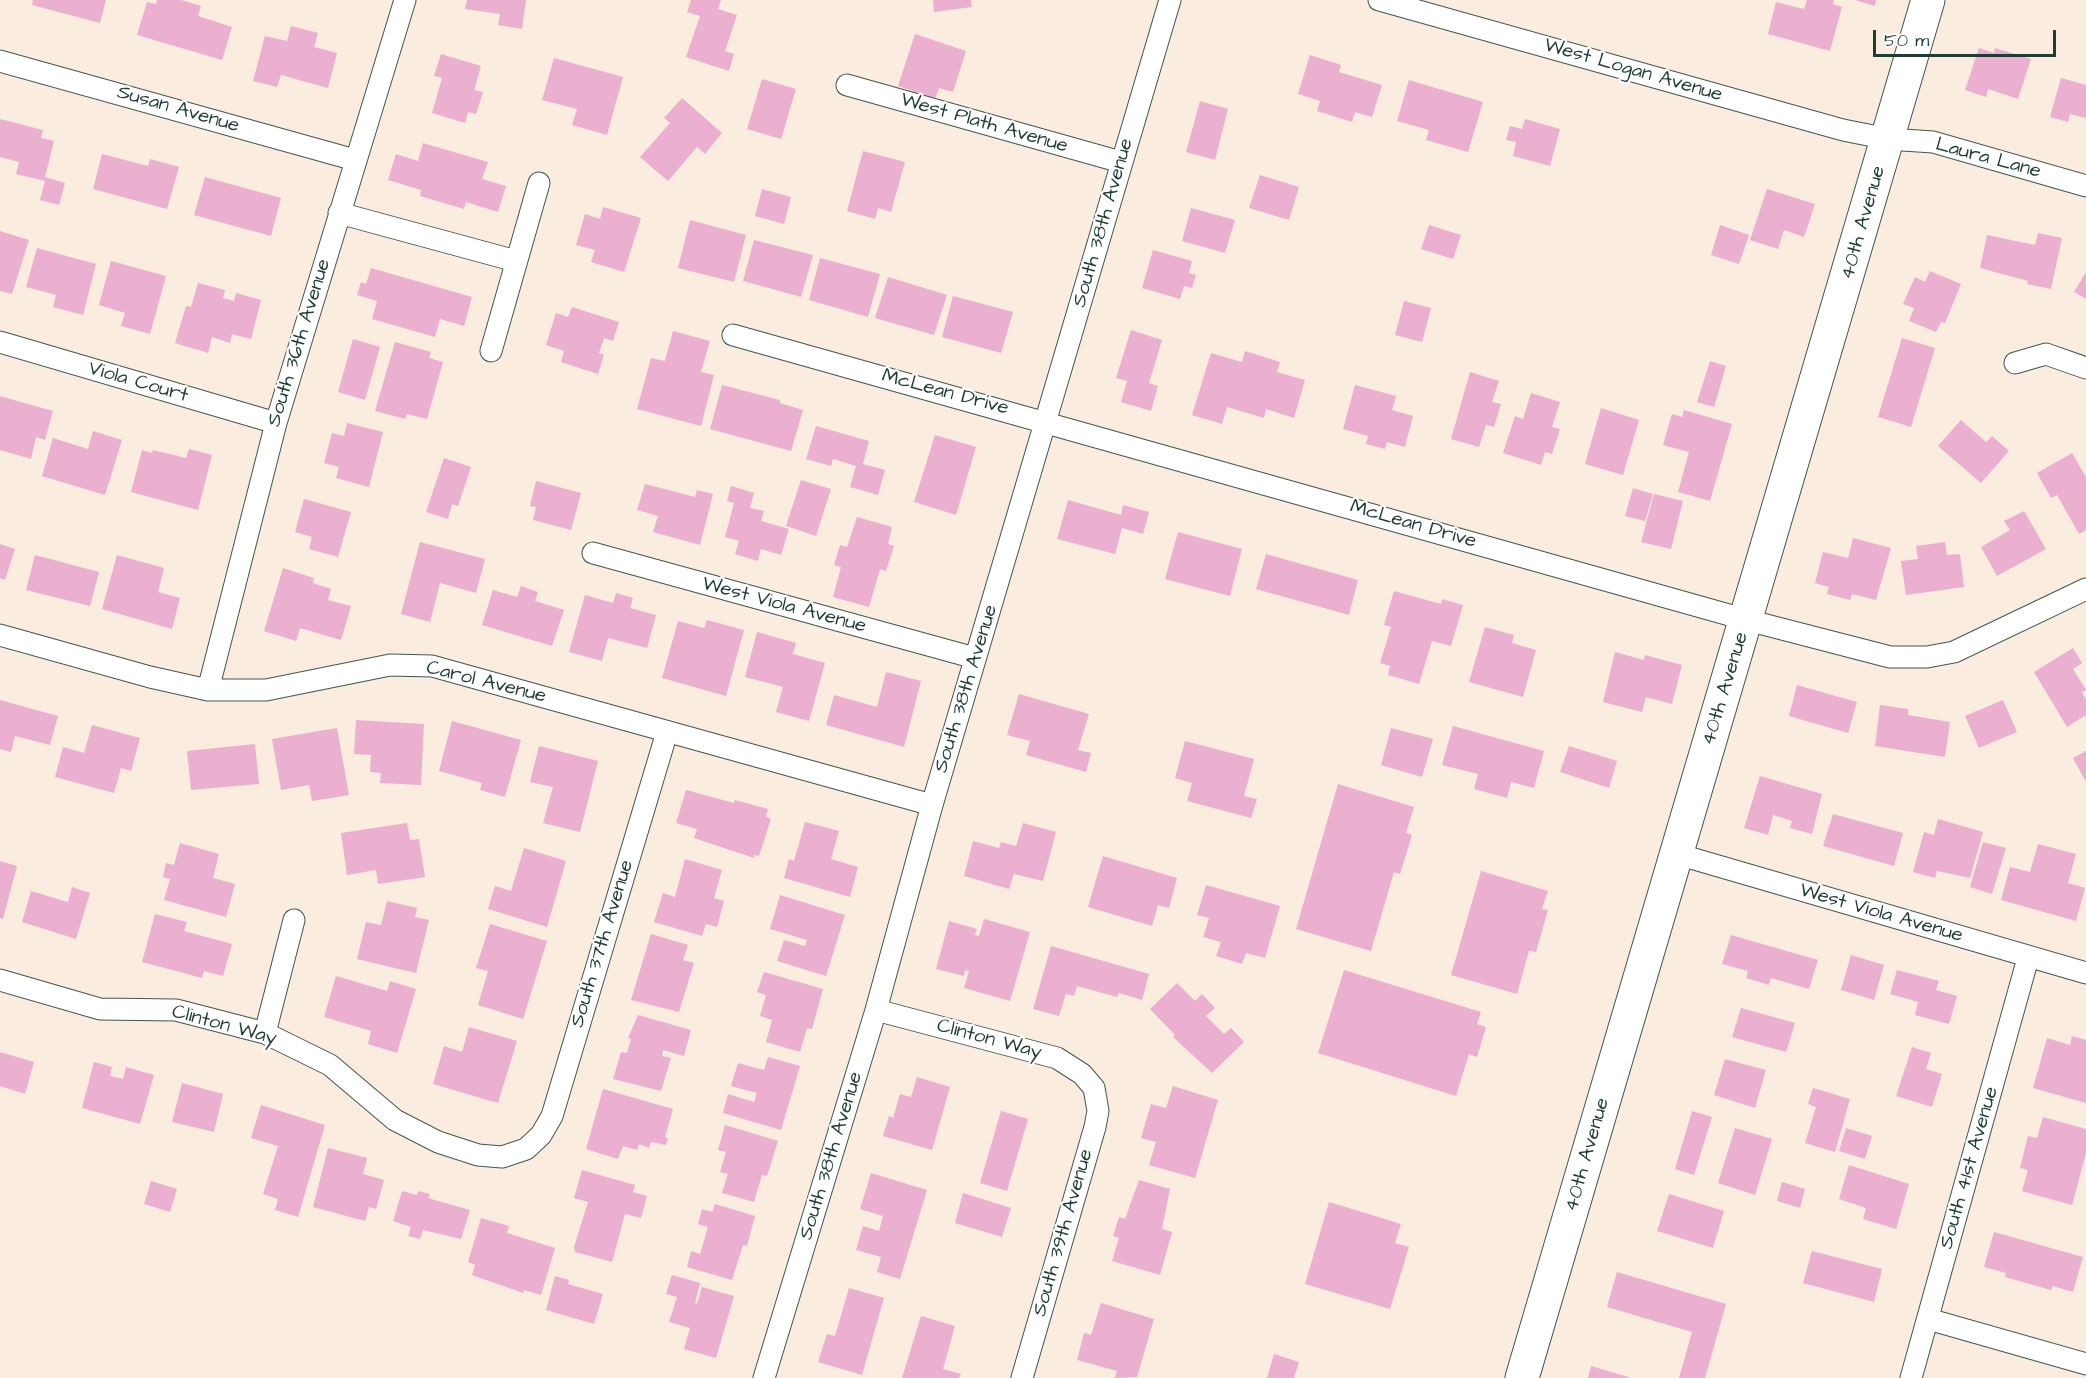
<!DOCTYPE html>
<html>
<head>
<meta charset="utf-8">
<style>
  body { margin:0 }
  #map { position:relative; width:2086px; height:1378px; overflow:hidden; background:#faecde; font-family:"Architects Daughter",sans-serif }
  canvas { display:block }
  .scale { position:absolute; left:1873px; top:30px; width:183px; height:27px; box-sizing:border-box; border:3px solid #1f3d34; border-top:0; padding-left:8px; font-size:18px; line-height:21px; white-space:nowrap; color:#1f3d34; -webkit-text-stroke:4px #fff; paint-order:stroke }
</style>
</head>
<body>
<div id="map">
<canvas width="2086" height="1378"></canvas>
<div class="scale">50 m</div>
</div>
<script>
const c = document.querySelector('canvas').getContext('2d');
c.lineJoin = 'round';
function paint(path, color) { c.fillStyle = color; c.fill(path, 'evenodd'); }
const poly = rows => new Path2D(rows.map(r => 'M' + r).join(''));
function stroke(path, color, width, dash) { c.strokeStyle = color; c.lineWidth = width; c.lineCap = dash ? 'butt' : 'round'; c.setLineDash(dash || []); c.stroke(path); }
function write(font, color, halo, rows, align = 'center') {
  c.font = font + ' "Architects Daughter",sans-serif'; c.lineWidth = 4.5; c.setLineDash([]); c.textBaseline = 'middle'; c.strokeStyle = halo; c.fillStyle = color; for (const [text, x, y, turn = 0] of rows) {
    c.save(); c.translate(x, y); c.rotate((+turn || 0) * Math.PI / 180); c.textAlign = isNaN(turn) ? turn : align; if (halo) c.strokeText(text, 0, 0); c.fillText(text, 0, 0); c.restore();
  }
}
paint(poly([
  [33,0,106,0,100,23,32,5],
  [157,0,181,0,201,6,198,16,232,27,222,60,137,35,147,2,156,4],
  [467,0,526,0,522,29,498,25,500,14,465,9],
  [691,0,721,0,718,9,737,15,725,51,734,54,729,71,686,57,700,16,687,12],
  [933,0,971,0,972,7,934,12],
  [1807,0,1834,0,1833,4,1842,7,1830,51,1768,34,1776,2,1804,9],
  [1855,0,1876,0,1875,6],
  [291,26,318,33,314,47,337,53,328,88,281,75,277,87,253,81,265,36,287,41],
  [915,34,966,51,953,92,939,88,935,99,898,86],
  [1979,48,1994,53,1995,48,2031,59,2018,99,1988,89,1986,97,1965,90],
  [441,54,481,66,474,90,483,92,476,114,468,112,465,123,432,113,442,78,434,76],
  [1310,55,1341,65,1339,72,1382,85,1372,117,1355,112,1352,122,1317,111,1320,101,1298,94],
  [554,58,623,77,607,135,572,125,577,109,542,100],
  [2061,78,2086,85,2086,118,2070,114,2068,122,2050,117],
  [762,79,796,89,781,139,747,129],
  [1409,80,1483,102,1468,152,1426,140,1429,130,1397,121],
  [682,98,722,133,705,154,697,147,668,181,640,157,670,123,664,118],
  [1200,101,1228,109,1215,160,1186,152],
  [0,119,43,130,41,138,54,141,45,177,65,183,59,205,40,200,45,181,16,174,19,162,0,157],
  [1525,119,1560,129,1550,166,1513,156,1516,142,1506,140,1510,126,1522,129],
  [423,143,488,162,482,179,506,186,498,212,466,202,464,209,420,196,421,190,388,180,396,154,418,161],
  [863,151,905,162,891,212,878,208,875,219,847,211],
  [102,154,148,166,150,159,179,167,167,209,93,189],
  [1260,175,1299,187,1289,220,1249,208],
  [205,177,281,198,271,236,194,215],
  [762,189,791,197,784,224,755,216],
  [1767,189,1815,204,1804,237,1784,230,1778,249,1750,240],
  [603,207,641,218,624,272,591,262,595,250,576,245,585,214,600,219],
  [1191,208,1235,220,1225,253,1182,241],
  [690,220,746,235,734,282,678,268],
  [1429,225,1461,235,1453,259,1421,249],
  [1720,225,1749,235,1739,264,1711,255],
  [0,231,29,240,12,294,0,291],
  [2038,233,2062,238,2051,289,2027,284,2028,281,1980,268,1987,235,2035,245],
  [754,240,813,255,801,297,743,281],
  [37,248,96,264,83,315,53,307,56,295,26,287],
  [1153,250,1192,261,1189,273,1196,275,1192,288,1184,286,1180,299,1142,288],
  [820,258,880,274,868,317,809,300],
  [111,261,166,276,150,334,121,326,125,313,99,305],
  [371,268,472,297,464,326,440,319,435,337,372,319,377,301,357,295,361,282,366,284],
  [1930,271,1961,284,1945,323,1941,322,1936,332,1909,321,1914,308,1903,304,1915,277,1925,282],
  [2086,272,2086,299,2074,292],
  [888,277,947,295,934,335,875,318],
  [198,283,225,290,223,298,234,301,236,293,261,300,251,339,232,334,230,343,212,337,208,353,175,343,186,306,191,307],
  [953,296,1013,312,1001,353,942,337],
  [1404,301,1431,308,1422,342,1395,335],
  [572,307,619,322,613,341,604,338,599,353,604,355,598,374,561,362,564,351,546,345,556,313,568,317],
  [1131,330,1162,340,1149,383,1158,386,1151,411,1121,402,1127,381,1116,378],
  [673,331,710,341,701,372,714,375,701,426,637,409,651,358,665,361],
  [1902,338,1935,348,1911,427,1878,417],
  [353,339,380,347,365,400,338,392],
  [395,342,431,352,429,358,443,362,427,419,407,414,405,419,375,411],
  [1245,351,1280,362,1277,372,1305,380,1294,418,1266,409,1264,418,1227,407,1222,424,1192,415,1211,353,1242,362],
  [1710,361,1726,366,1714,407,1697,402],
  [1470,372,1499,381,1492,402,1501,404,1494,427,1486,425,1479,447,1451,439],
  [722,385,780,400,780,403,803,410,791,451,710,429],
  [1355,385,1396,396,1392,410,1413,416,1405,447,1387,442,1385,449,1366,444,1368,436,1343,429],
  [1531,393,1560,402,1552,427,1560,429,1552,454,1545,452,1541,465,1503,453,1515,416,1523,419],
  [0,396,53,411,45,440,36,437,31,459,0,450],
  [1601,408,1639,420,1623,475,1585,464],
  [1684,410,1732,424,1710,501,1678,492,1689,452,1663,445,1672,414,1682,417],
  [1961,420,1986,442,1992,436,2009,451,1981,483,1938,446],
  [347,423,383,432,369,487,336,478,339,467,324,463,332,433,344,436],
  [816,426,869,441,863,464,885,470,878,495,850,487,856,466,833,459,831,466,806,459],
  [93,431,122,440,105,495,42,476,53,438,88,449],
  [935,435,976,447,956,515,914,502],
  [189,449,212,455,198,510,131,492,142,450,152,453,153,450,186,458],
  [2072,453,2086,477,2086,530,2079,534,2057,495,2051,498,2037,473],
  [444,458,471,467,458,506,452,504,448,519,426,512],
  [801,480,831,489,816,536,786,526],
  [536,481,581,493,571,530,533,520,536,507,530,506],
  [645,484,695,497,697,490,713,494,700,545,653,532,658,516,637,510],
  [731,486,754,493,750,508,764,511,761,521,789,529,781,555,761,549,758,561,735,554,739,541,725,537,734,503,727,501],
  [1633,488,1653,494,1645,521,1625,516],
  [1654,494,1683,501,1671,549,1641,542],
  [304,499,351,512,338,557,309,549,312,537,295,532],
  [1068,500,1121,515,1123,505,1149,512,1143,534,1122,528,1115,554,1057,539],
  [2024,511,2046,549,1997,576,1981,547,2010,530,2004,521],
  [857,517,892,527,888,544,894,546,886,571,880,569,869,607,833,597,841,567,834,565,840,545,847,547],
  [1178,532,1242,549,1230,596,1165,579],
  [1853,538,1891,548,1876,600,1852,594,1850,600,1827,594,1829,587,1815,583,1823,552,1848,558],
  [420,542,485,559,476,593,440,583,430,622,401,614],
  [1945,542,1947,555,1960,554,1964,587,1906,595,1901,561,1918,559,1916,546],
  [0,544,15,549,5,580,0,578],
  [1266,554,1358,580,1349,615,1256,589],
  [35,555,99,572,90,606,26,590],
  [117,555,164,568,158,592,180,598,172,629,102,609],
  [283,568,314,578,313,583,331,589,328,600,351,606,341,640,300,628,296,641,264,631],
  [521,586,538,592,535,601,564,610,552,646,482,625,493,590,517,597],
  [1394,591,1441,604,1442,599,1463,605,1451,646,1432,641,1419,684,1388,675,1390,666,1380,663,1391,627,1384,625],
  [616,593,633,598,630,608,656,615,647,648,608,638,602,661,569,652,585,595,613,603],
  [707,620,744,630,726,696,662,678,678,621,704,628],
  [1485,627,1514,635,1512,643,1536,650,1523,697,1469,682],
  [757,632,796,643,793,654,825,663,809,721,776,712,783,687,745,677],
  [2073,648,2082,663,2073,669,2086,690,2082,692,2086,700,2086,715,2067,727,2034,672],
  [1615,652,1644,660,1645,655,1682,665,1672,704,1646,697,1642,712,1603,702],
  [886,672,921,681,904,747,826,725,834,695,877,707],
  [1797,685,1857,702,1848,733,1789,716],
  [1019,694,1089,714,1078,750,1091,753,1086,772,1026,755,1030,741,1007,735],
  [0,700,58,716,50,745,15,736,11,752,0,749],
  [2003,700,2017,732,1979,748,1965,716],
  [1880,705,1908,709,1908,715,1950,722,1945,757,1875,746],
  [356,720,424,724,421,785,380,783,381,773,370,772,371,755,354,754],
  [452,721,521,740,505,797,480,790,482,783,439,771],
  [92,725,140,738,131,771,121,768,114,793,55,777,63,747,84,753],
  [1453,726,1544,751,1534,788,1511,782,1507,798,1474,789,1478,774,1442,765],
  [337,728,349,795,312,801,309,785,281,790,272,739],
  [1391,728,1433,739,1422,777,1381,765],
  [1185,741,1254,759,1244,796,1257,799,1251,818,1187,801,1192,783,1175,778],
  [255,744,259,784,191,790,187,751],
  [539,746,598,761,580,832,543,823,553,787,530,782],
  [1569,746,1617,761,1609,788,1560,772],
  [2086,751,2086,782,2073,758],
  [1760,776,1822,794,1812,834,1790,828,1792,821,1773,815,1768,835,1744,828],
  [1338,784,1414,807,1406,833,1412,835,1400,874,1394,872,1371,951,1296,929],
  [686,790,734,803,735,800,768,809,766,817,771,819,759,856,754,855,754,858,694,838,697,829,676,823],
  [1833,814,1903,833,1894,866,1823,846],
  [1938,819,1983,832,1970,878,1937,871,1935,878,1913,872,1924,832,1934,835],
  [805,822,839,831,831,859,858,867,850,897,784,878,789,859,794,861],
  [407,823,410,840,419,839,425,877,378,884,376,870,347,875,341,833],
  [1023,823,1056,832,1043,881,1014,874,1009,889,964,876,973,841,999,848,1001,842,1016,846],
  [1983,842,2006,848,1992,894,1970,887],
  [180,843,219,854,213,878,235,884,226,917,164,900,170,879,163,877,166,863,174,865],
  [2038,844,2076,854,2068,883,2085,888,2076,921,2001,900,2010,867,2030,872],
  [524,848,566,861,547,927,488,909,495,886,511,891],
  [1103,856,1177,878,1169,908,1158,905,1152,926,1088,907],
  [685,859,722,870,714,898,724,901,717,927,706,924,702,936,654,922,663,893,675,897],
  [0,861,17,866,3,919,0,918],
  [1481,871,1548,891,1542,909,1548,910,1536,952,1529,951,1517,994,1451,975],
  [1206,885,1280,906,1265,958,1246,953,1242,964,1216,956,1221,942,1203,937,1209,918,1197,915],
  [72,887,90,893,76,939,22,922,31,891,68,902],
  [780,895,845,915,826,976,777,961,784,940,805,946,807,940,770,929],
  [387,901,417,908,415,917,429,920,416,973,357,959,366,922,381,925],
  [155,914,187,922,184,931,232,944,223,976,204,971,202,978,142,962],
  [984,919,1030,932,1010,1001,964,988,969,971,965,970,964,976,936,969,949,921,977,929,975,935,979,936],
  [490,924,547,941,523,1019,478,1005,488,971,476,968],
  [651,934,688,945,683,960,694,963,679,1012,631,1000],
  [1731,935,1818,960,1809,989,1771,978,1769,985,1746,978,1748,971,1722,964],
  [1051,946,1149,974,1142,1000,1119,993,1117,997,1077,986,1074,996,1066,994,1059,1016,1033,1009],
  [1851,955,1884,965,1874,1000,1841,990],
  [1344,970,1481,1012,1477,1024,1486,1027,1477,1057,1469,1054,1456,1096,1318,1053],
  [1897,970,1939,981,1936,990,1957,996,1949,1024,1915,1015,1918,1002,1890,994],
  [764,972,823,989,812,1029,807,1028,800,1052,766,1042,772,1020,760,1016,766,995,757,992],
  [336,976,387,991,390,981,416,989,397,1053,368,1044,371,1031,324,1017],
  [1177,983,1195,1001,1202,994,1215,1008,1206,1016,1224,1034,1231,1028,1244,1042,1212,1073,1173,1037,1175,1035,1150,1009],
  [1741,1008,1795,1023,1786,1052,1732,1037],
  [638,1015,691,1030,684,1056,663,1050,662,1056,671,1058,661,1091,613,1079,621,1052,627,1053,631,1039,628,1038],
  [469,1027,517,1041,498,1103,433,1084,444,1046,462,1052],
  [2072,1036,2086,1040,2086,1103,2033,1088,2047,1038,2070,1045],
  [1912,1047,1931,1053,1926,1069,1942,1074,1932,1107,1896,1096],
  [0,1052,34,1062,25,1094,0,1086],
  [768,1057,800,1066,781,1130,723,1113,728,1094,754,1102,757,1093,731,1086,738,1063,764,1070],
  [1725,1059,1766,1070,1755,1108,1714,1095],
  [94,1062,112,1067,110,1076,123,1079,126,1067,154,1075,140,1124,82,1108],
  [917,1077,950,1087,932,1150,883,1136,889,1116,893,1118,900,1094,911,1097],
  [182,1083,223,1094,214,1132,172,1122],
  [1173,1086,1218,1100,1195,1178,1149,1165,1156,1142,1141,1138,1151,1104,1166,1108],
  [1813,1088,1850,1099,1835,1152,1805,1143,1816,1107,1808,1104],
  [603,1089,673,1109,665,1137,668,1138,666,1145,651,1142,649,1148,639,1144,637,1150,623,1146,618,1159,586,1149],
  [261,1105,325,1125,298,1217,275,1210,278,1199,263,1194,278,1146,251,1138],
  [1001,1111,1028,1119,1007,1191,980,1183],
  [1692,1111,1712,1117,1694,1175,1675,1169],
  [2043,1117,2086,1129,2086,1153,2072,1205,2022,1191,2028,1170,2020,1168,2028,1136,2037,1138],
  [725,1125,778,1141,767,1176,762,1175,754,1202,722,1193,728,1174,720,1172,726,1152,718,1150],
  [1735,1128,1772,1139,1755,1195,1718,1183],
  [1846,1128,1872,1136,1865,1159,1839,1151],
  [328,1148,367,1158,363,1174,384,1180,376,1209,369,1207,365,1221,313,1207],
  [1849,1165,1909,1184,1896,1229,1863,1219,1866,1208,1839,1199],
  [582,1170,635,1185,633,1192,647,1196,641,1218,625,1214,612,1262,575,1252,574,1247,588,1202,574,1198],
  [871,1173,927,1190,900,1279,877,1272,881,1257,856,1250,863,1226,879,1231,883,1216,860,1209],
  [1139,1180,1170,1189,1162,1229,1172,1232,1160,1275,1112,1261,1119,1238,1113,1236,1119,1217,1125,1219],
  [151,1181,177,1189,170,1212,144,1204],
  [1782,1182,1805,1189,1800,1208,1777,1201],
  [402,1191,417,1195,418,1191,430,1194,428,1198,470,1210,461,1239,423,1230,420,1239,408,1236,411,1227,393,1221],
  [963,1193,1011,1208,1002,1237,955,1223],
  [1669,1194,1724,1211,1713,1248,1657,1231],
  [1329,1202,1401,1224,1395,1243,1409,1247,1390,1309,1305,1284],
  [715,1204,755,1216,747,1246,743,1245,732,1280,687,1267,691,1251,700,1254,708,1227,698,1224,702,1209,712,1212],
  [481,1218,509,1226,507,1233,555,1248,541,1295,524,1290,523,1293,472,1275,475,1265,468,1262],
  [1994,1232,2083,1257,2073,1292,2053,1286,2051,1290,2005,1277,2006,1273,1984,1267],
  [1812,1251,1882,1269,1874,1302,1803,1283],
  [1617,1272,1726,1304,1705,1378,1679,1378,1692,1332,1607,1307],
  [672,1275,700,1283,695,1303,697,1304,702,1287,734,1296,716,1358,684,1349,690,1328,669,1322,677,1297,666,1294],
  [555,1276,569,1280,568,1284,603,1294,594,1324,546,1310],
  [849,1288,884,1298,862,1375,818,1362,827,1334,835,1336],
  [1101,1303,1154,1319,1137,1377,1115,1378,1117,1371,1077,1360,1084,1333,1091,1335],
  [921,1316,955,1326,943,1369,961,1374,959,1378,902,1378],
  [1274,1354,1299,1362,1294,1378,1267,1378],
  [1591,1366,1628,1377,1628,1378,1588,1378]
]), '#ebafd0');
const minor = poly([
  [1379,0,1843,130,1888,139,1933,142,2086,186],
  [0,61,355,160],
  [847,85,1121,162],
  [339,213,516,261],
  [733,335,1747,620,1890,657,1927,657,1954,652,2086,589],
  [0,342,276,423],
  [491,351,539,183],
  [2015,363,2046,354,2086,368],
  [593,553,975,658],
  [0,635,150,677,208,690,266,690,390,665,432,666,932,805],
  [208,690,276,423,405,0],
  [1677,854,2086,973],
  [0,980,100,1009,176,1010,265,1033,330,1065,395,1120,438,1142,478,1155,502,1157,526,1149,541,1135,552,1116,667,732],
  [876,1010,1057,1058,1082,1074,1094,1088,1098,1111,1095,1127,1022,1378],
  [265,1033,294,920],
  [1928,1319,2086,1364],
  [764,1378,876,1010,932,805,1170,0],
  [1911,1378,2028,958]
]);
const primary = poly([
  [1522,1378,1928,0]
]);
stroke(minor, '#40574e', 23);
stroke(primary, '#40574e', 35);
stroke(minor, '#fff', 21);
stroke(primary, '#fff', 33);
write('20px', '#1f3d34', '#fff', [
  ["West Logan Avenue",1633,71,16],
  ["Susan Avenue",178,110,16],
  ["West Plath Avenue",984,124,16],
  ["Laura Lane",1988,159,15],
  ["South 38th Avenue",1104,223,-74],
  ["40th Avenue",1864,223,-74],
  ["South 36th Avenue",300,343,-73],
  ["Viola Court",138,383,16],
  ["McLean Drive",945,393,15],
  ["McLean Drive",1413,525,16],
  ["West Viola Avenue",784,606,15],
  ["Carol Avenue",486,683,14],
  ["South 38th Avenue",967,689,-73],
  ["40th Avenue",1726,689,-73],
  ["West Viola Avenue",1881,914,16],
  ["South 37th Avenue",603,944,-73],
  ["Clinton Way",224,1026,15],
  ["Clinton Way",989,1040,15],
  ["40th Avenue",1588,1155,-74],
  ["South 38th Avenue",832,1156,-73],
  ["South 41st Avenue",1970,1168,-74],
  ["South 39th Avenue",1064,1233,-74]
]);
</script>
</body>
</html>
